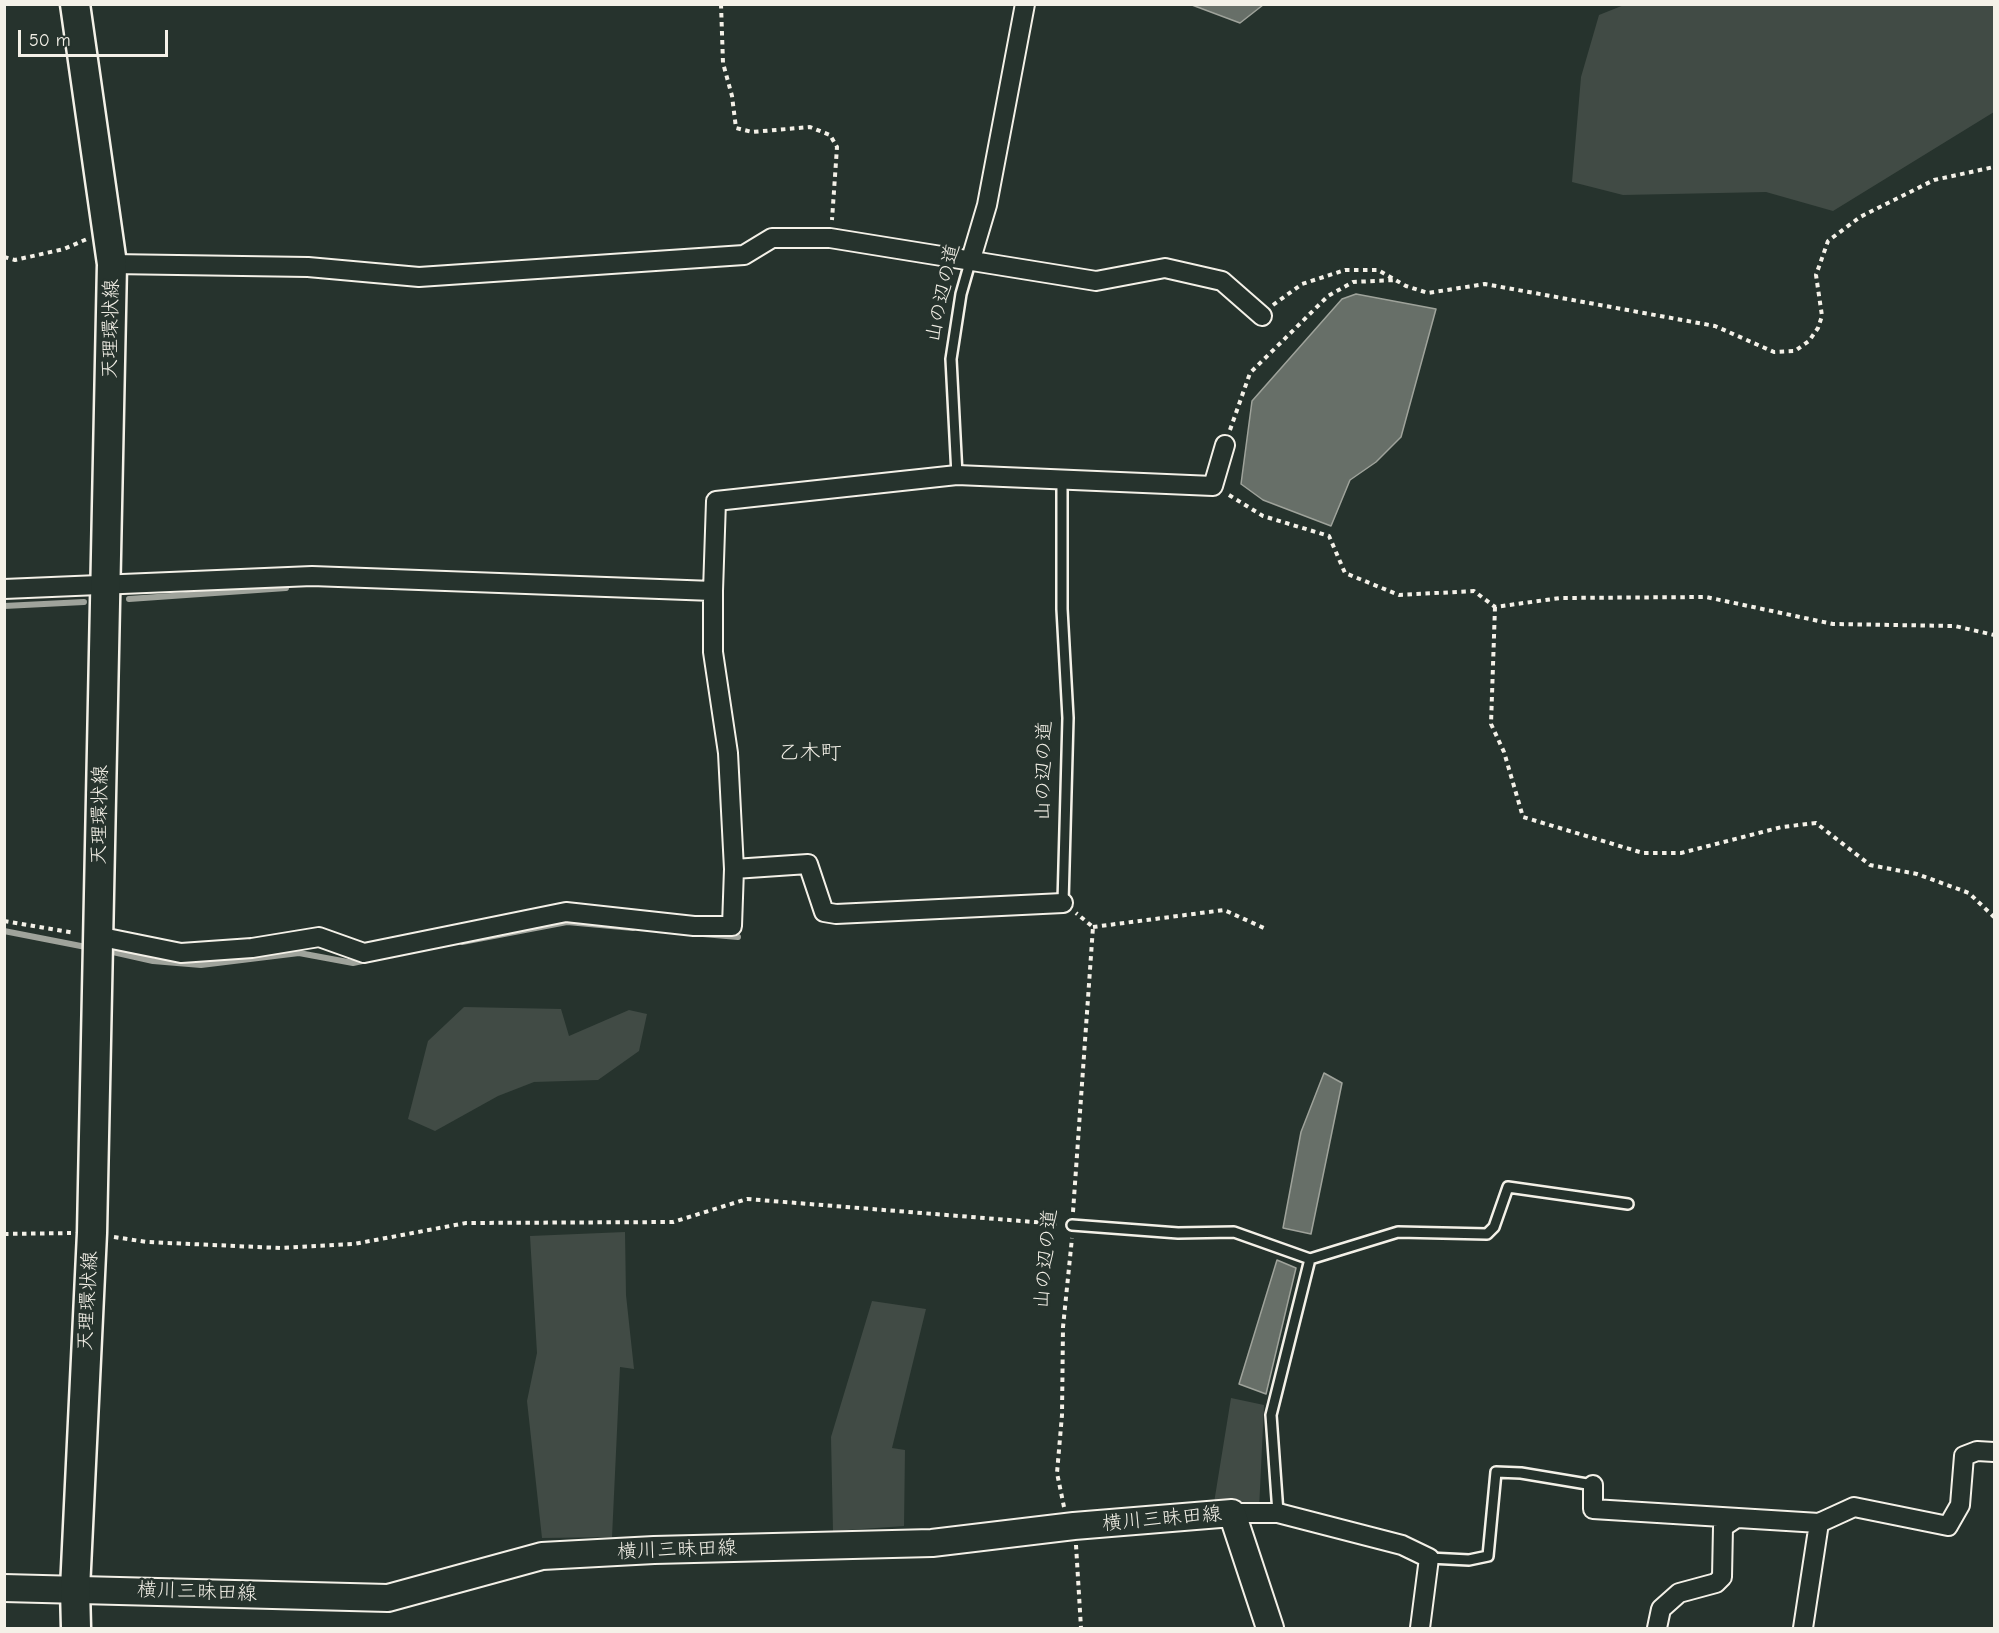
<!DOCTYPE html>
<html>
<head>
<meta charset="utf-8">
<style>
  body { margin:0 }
  #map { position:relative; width:1999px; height:1633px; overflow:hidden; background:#26332d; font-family:"Comic Neue",sans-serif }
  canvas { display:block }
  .frame { position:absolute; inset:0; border:6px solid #f4f1e8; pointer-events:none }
  .scale { position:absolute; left:18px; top:30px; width:150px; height:27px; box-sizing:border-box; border:3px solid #f4f1e8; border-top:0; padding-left:8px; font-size:18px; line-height:21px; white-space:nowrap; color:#f4f1e8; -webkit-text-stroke:4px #26332d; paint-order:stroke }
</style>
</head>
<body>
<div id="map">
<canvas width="1999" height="1633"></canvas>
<div class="frame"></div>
<div class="scale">50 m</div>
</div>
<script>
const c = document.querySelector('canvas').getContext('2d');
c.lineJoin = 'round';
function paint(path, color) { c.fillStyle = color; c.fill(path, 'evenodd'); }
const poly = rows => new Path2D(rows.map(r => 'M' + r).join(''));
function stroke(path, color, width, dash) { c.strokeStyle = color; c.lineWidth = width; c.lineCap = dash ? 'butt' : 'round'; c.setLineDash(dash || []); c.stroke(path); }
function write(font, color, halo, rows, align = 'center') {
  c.font = font + ' "Comic Neue","Klee One",sans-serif'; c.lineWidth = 5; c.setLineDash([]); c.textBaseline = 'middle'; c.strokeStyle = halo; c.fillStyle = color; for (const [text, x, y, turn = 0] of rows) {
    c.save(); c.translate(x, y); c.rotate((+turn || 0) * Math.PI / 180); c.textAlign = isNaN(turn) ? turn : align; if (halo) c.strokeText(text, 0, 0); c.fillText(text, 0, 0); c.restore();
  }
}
paint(poly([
  [1624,5,1994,5,1994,112,1833,211,1766,192,1623,195,1572,182,1581,77,1599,15],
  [464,1007,561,1009,569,1036,629,1010,647,1014,639,1051,598,1080,534,1082,498,1096,435,1131,408,1119,428,1041],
  [625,1232,626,1295,634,1369,620,1367,612,1537,542,1538,527,1401,537,1353,530,1236],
  [872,1301,926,1309,892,1448,905,1450,904,1526,833,1531,831,1437],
  [1231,1398,1264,1405,1259,1510,1213,1509]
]), '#414b45');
const water = poly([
  [1192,5,1263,4,1263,5,1240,23,1192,5],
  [1356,294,1436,309,1401,437,1376,462,1350,480,1331,526,1263,500,1241,484,1252,401,1342,299,1356,294],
  [1324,1073,1342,1083,1311,1234,1283,1228,1301,1132,1324,1073],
  [1277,1260,1296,1268,1266,1394,1239,1384,1277,1260]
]);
paint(water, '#676f68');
stroke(water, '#9fa39b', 1.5);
stroke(poly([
  [129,599,286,588],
  [4,606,84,602],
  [4,931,91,948],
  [703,934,738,937],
  [462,942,567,922,633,928],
  [104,950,153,961,201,965,299,953,353,963,367,960]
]), '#9fa39b', 6);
const lane = poly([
  [957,475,951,359,961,294,971,259],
  [1062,480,1062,609,1068,718,1063,903],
  [1072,1225,1178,1233,1234,1232,1310,1259,1398,1232,1487,1234,1494,1227,1508,1187,1628,1204],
  [1278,1513,1271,1415,1310,1259],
  [1429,1558,1469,1560,1488,1556,1496,1472,1521,1473,1593,1485]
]);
const street = poly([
  [971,259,987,205,1025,4],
  [112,264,308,267,419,277,744,255,772,238,830,238,1096,281,1165,268,1222,281,1262,316],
  [4,589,312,576,713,591,716,501,957,475,1213,486,1225,445],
  [713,591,713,652,728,753,734,869],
  [97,936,181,953,252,948,319,937,364,953,566,912,694,926,732,926,734,869,808,864,824,912,836,914,1063,903],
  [1593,1485,1593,1509,1819,1523,1854,1507,1948,1526,1960,1505,1964,1456,1977,1451,1994,1452],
  [1232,1513,1278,1513,1402,1545,1429,1558,1420,1628],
  [1657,1628,1661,1609,1679,1593,1716,1583,1722,1577,1723,1527,1735,1519],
  [1803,1628,1819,1523]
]);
const secondary = poly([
  [4,1588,388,1598,542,1556,654,1550,932,1543,1074,1526,1232,1513,1270,1628]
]);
const primary = poly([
  [75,4,112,264,92,1233,75,1589,76,1628]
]);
stroke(lane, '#f4f1e8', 14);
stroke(street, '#f4f1e8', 22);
stroke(secondary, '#f4f1e8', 30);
stroke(primary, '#f4f1e8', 33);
stroke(poly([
  [721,4,723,63,732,96,736,128,752,132,810,127,830,135,837,147,832,220],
  [4,257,15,260,64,249,87,239],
  [1273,305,1302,284,1345,270,1378,270,1406,286,1428,293,1485,284,1715,326,1774,352,1795,351,1809,341,1818,328,1822,316,1816,275,1828,241,1860,217,1934,180,1994,167],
  [1230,430,1250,373,1328,296,1353,282,1396,280],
  [1229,495,1263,516,1329,536,1345,573,1399,595,1474,591,1495,607,1560,598,1706,597,1833,624,1955,626,1994,635],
  [1495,607,1491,724,1504,752,1523,817,1643,853,1681,853,1782,827,1816,823,1870,865,1917,874,1969,893,1994,917],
  [4,921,75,933],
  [1093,927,1224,910,1264,928],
  [1073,1212,1093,927,1076,913],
  [4,1234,71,1233],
  [114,1237,147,1242,280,1248,354,1244,466,1223,673,1222,747,1199,1059,1224],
  [1064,1507,1057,1473,1062,1415,1063,1327,1072,1238],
  [1076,1545,1081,1628]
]), '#f4f1e8', 4, [4.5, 4.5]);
stroke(lane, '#26332d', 9);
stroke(street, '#26332d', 18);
stroke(secondary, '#26332d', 26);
stroke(primary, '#26332d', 28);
write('20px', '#f4f1e8', '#26332d', [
  ["山の辺の道",943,293,-78],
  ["天理環状線",111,329,-89],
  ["山の辺の道",1044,771,-89],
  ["天理環状線",100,815,-89],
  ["山の辺の道",1046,1259,-85],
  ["天理環状線",88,1301,-87],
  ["横川三昧田線",1162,1519,-5],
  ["横川三昧田線",677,1550,-2],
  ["横川三昧田線",197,1592,2]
]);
write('21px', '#f4f1e8', '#26332d', [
  ["乙木町",810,753]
]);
</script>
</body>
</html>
